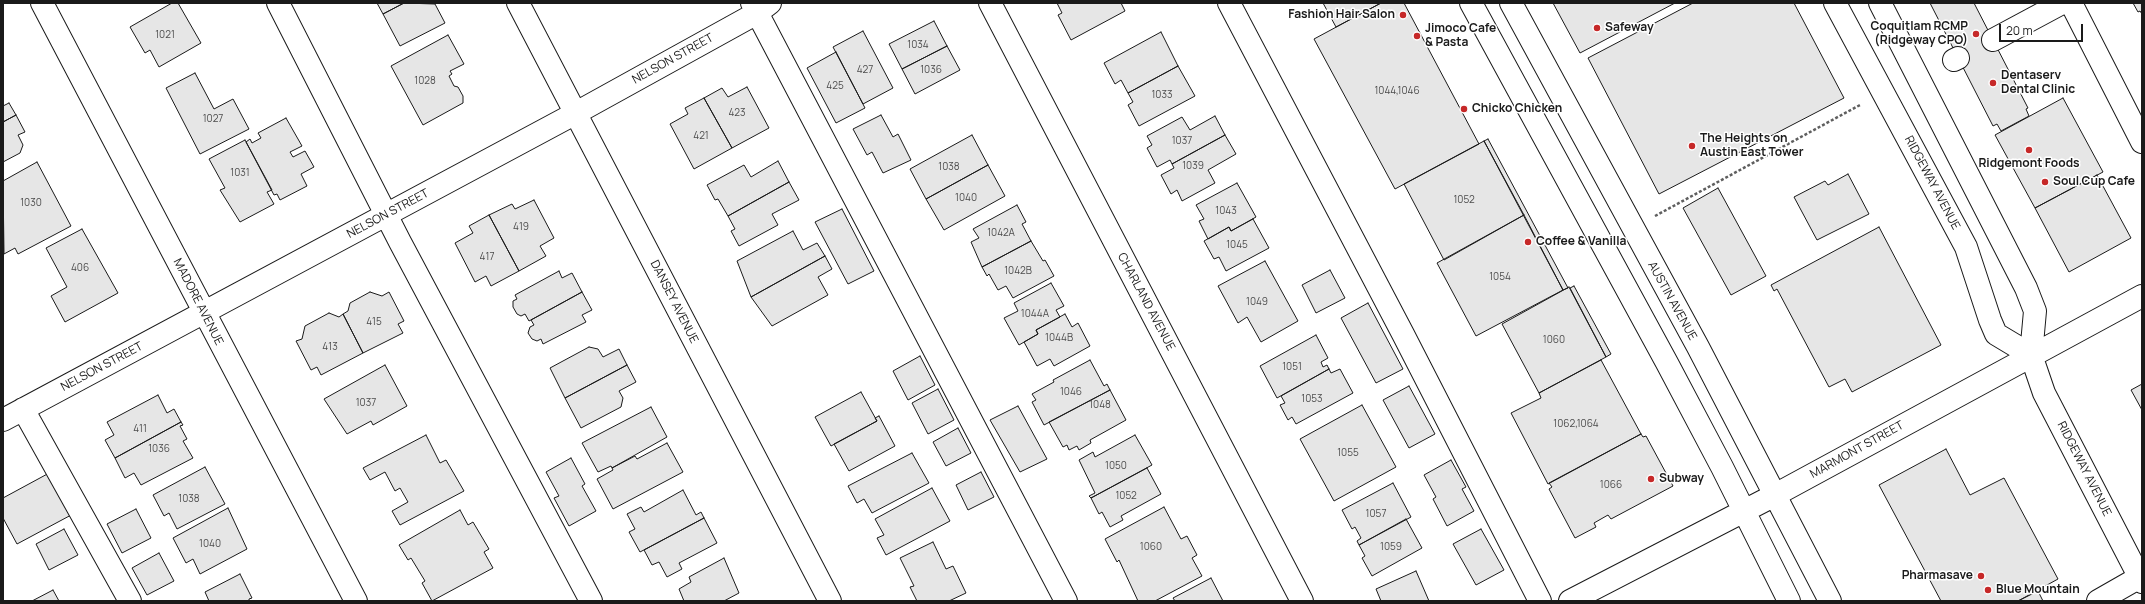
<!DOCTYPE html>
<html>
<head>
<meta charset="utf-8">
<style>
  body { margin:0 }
  #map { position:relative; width:2145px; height:604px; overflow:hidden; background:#fff; font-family:Manrope,sans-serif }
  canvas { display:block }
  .frame { position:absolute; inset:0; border:4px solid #1a1a1a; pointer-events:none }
  .scale { position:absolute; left:1999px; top:24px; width:84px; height:18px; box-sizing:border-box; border:2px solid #1a1a1a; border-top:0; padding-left:5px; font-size:12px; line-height:14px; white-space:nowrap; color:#1a1a1a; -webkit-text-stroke:3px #fff; paint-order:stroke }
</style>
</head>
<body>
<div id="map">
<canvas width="2145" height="604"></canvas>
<div class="frame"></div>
<div class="scale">20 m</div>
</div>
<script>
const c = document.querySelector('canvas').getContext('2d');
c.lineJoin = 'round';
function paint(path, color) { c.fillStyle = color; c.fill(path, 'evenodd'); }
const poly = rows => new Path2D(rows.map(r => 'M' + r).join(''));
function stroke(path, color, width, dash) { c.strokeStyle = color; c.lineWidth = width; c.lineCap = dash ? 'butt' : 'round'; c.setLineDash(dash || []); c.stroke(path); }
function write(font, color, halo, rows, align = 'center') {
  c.font = font + ' Manrope,sans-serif'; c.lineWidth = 3; c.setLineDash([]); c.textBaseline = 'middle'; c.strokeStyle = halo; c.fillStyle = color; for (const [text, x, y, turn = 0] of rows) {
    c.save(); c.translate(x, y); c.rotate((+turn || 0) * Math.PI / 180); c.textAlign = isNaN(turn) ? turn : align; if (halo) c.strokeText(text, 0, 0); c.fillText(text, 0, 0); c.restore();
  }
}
const building = poly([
  [172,3,178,3,201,43,159,67,150,50,145,53,130,27,172,3],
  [377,3,404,3,383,14,377,3],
  [404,3,435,4,445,23,400,46,383,14,404,3],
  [1057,3,1121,3,1125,11,1071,40,1058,15,1062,13,1057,3],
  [1323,3,1381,3,1336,27,1323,3],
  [1381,3,1404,3,1479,144,1395,189,1314,39,1381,3],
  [1553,3,1675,3,1580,53,1553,3],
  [1693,3,1794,3,1844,98,1659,194,1588,58,1693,3],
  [1930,3,1974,3,2028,108,2026,109,2029,116,2001,131,1997,124,1993,126,1930,3],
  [2133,3,2142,3,2142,14,2140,11,2138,12,2133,3],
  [934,21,947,46,902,69,889,44,934,21],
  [863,31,893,88,863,104,833,47,863,31],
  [1161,32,1178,66,1128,93,1121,80,1115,84,1104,63,1161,32],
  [448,35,464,64,450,71,452,74,449,76,454,86,458,87,463,96,463,103,423,125,391,66,448,35],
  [947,46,960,70,915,94,902,69,947,46],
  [836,52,865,108,836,123,807,68,836,52],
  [1178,66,1195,96,1139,126,1128,105,1133,102,1128,93,1178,66],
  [195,73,214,109,233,99,249,129,200,154,166,88,195,73],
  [747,87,769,128,732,148,704,98,722,88,728,97,747,87],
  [704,98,732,148,694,169,670,124,688,114,685,108,704,98],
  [2063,98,2103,172,2035,208,1995,135,2063,98],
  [9,103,16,115,3,122,3,106,9,103],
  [16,115,25,132,18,135,23,145,20,153,3,162,3,122,16,115],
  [881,115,893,137,898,134,911,160,883,173,872,152,867,155,853,129,881,115],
  [1215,116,1225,135,1172,164,1170,160,1157,167,1147,148,1152,145,1147,136,1182,117,1190,130,1215,116],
  [286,118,302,146,290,152,293,157,305,151,314,167,301,174,307,186,280,200,277,194,274,195,246,142,250,139,252,143,261,138,258,133,286,118],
  [972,135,988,165,926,199,910,169,972,135],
  [1225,135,1236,154,1208,170,1215,183,1182,201,1177,190,1171,194,1161,175,1174,168,1172,164,1225,135],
  [1488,139,1568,288,1563,290,1484,141,1488,139],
  [245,140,272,190,267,192,274,204,240,222,220,190,225,188,209,159,245,140],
  [1484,141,1524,215,1444,260,1404,184,1484,141],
  [778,161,789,182,728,216,718,199,715,200,707,185,744,165,751,177,778,161],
  [37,162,71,226,18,254,15,248,4,254,3,181,37,162],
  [988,165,1005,196,944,230,926,199,988,165],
  [1848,174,1869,214,1817,240,1794,197,1825,181,1828,185,1848,174],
  [2097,175,2131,238,2069,272,2035,208,2097,175],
  [789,182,799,200,772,214,778,225,739,246,731,231,735,229,728,216,789,182],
  [1237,183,1256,217,1231,231,1229,227,1208,239,1199,221,1204,219,1196,205,1237,183],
  [1718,188,1766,276,1731,295,1683,208,1718,188],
  [534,200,554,238,540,246,546,256,519,271,489,215,512,204,515,209,534,200],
  [1017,205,1026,222,1022,224,1031,241,982,267,971,242,979,238,973,229,1017,205],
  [842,209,874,271,848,284,815,222,842,209],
  [489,215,519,271,491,286,486,276,475,282,455,243,473,233,469,226,489,215],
  [1524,215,1563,290,1476,336,1437,263,1524,215],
  [1253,219,1269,248,1226,271,1219,257,1214,259,1204,241,1229,227,1231,231,1253,219],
  [1879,227,1941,345,1852,392,1845,379,1829,387,1777,289,1774,291,1771,285,1879,227],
  [82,229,118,293,65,322,51,296,67,287,46,248,82,229],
  [793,231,803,250,817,243,825,256,751,297,737,261,793,231],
  [1031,241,1043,261,1045,260,1054,276,1013,298,1006,286,998,290,989,274,987,276,982,267,1031,241],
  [825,256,832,269,818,277,828,295,772,326,751,297,825,256],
  [1265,261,1298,321,1261,342,1247,317,1238,323,1218,286,1265,261],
  [1330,270,1345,298,1316,313,1302,285,1330,270],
  [559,271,562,278,572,273,582,292,529,321,525,314,521,316,517,314,513,307,513,301,517,299,515,295,559,271],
  [1051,283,1064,306,1056,310,1060,317,1036,330,1038,334,1019,345,1004,318,1018,311,1014,303,1051,283],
  [1574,286,1611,354,1606,357,1570,288,1574,286],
  [1569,287,1606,357,1539,393,1502,324,1569,287],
  [370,292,382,296,389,292,404,321,398,324,403,333,363,353,343,314,348,311,350,303,370,292],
  [582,292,592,310,582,315,586,322,543,344,541,339,537,341,532,339,528,333,530,327,534,325,531,320,582,292],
  [1368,303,1403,369,1376,383,1341,318,1368,303],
  [329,313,339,317,343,314,363,353,321,375,317,367,311,370,296,341,302,339,305,326,329,313],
  [1065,314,1072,327,1078,323,1090,346,1054,366,1050,359,1037,366,1024,342,1038,334,1036,330,1065,314],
  [1316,335,1328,358,1321,362,1323,367,1327,365,1329,369,1277,398,1260,366,1316,335],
  [589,347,598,349,603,357,619,349,627,365,565,398,550,368,589,347],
  [920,356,935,385,908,400,893,371,920,356],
  [1090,360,1104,386,1107,384,1110,390,1044,425,1032,402,1036,400,1032,394,1054,382,1053,380,1090,360],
  [1601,360,1641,434,1548,484,1511,413,1541,398,1539,393,1601,360],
  [385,365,407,406,373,425,371,421,347,434,324,399,385,365],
  [627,365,636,382,619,391,623,398,621,407,581,428,565,398,627,365],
  [1329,369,1331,373,1340,369,1353,393,1296,424,1292,417,1288,420,1280,405,1285,403,1281,396,1329,369],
  [2142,384,2142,410,2131,390,2142,384],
  [1409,386,1435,434,1409,448,1383,400,1409,386],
  [938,389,954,420,928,434,912,403,938,389],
  [1110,390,1126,420,1090,440,1091,443,1079,450,1077,446,1069,450,1067,445,1063,447,1049,422,1110,390],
  [861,392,877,421,831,446,815,417,861,392],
  [158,395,167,413,174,409,181,422,115,458,105,440,114,435,107,422,158,395],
  [1362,405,1396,467,1334,501,1300,439,1362,405],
  [1018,406,1047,459,1020,472,990,420,1018,406],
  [651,407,667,437,612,468,611,466,598,472,582,443,651,407],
  [879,416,895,446,849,471,834,444,877,421,875,418,879,416],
  [181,422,183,425,180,426,187,439,183,441,193,458,141,485,134,473,125,478,115,458,181,422],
  [958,428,971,453,946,466,933,442,958,428],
  [1641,434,1643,437,1646,436,1673,486,1611,519,1608,515,1594,523,1596,527,1575,538,1549,489,1552,487,1549,483,1641,434],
  [426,435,440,463,446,460,464,491,400,525,392,511,408,502,400,488,395,491,385,472,370,480,363,468,426,435],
  [1135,435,1152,465,1091,498,1089,496,1095,493,1079,460,1093,452,1095,457,1135,435],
  [667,443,683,472,613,509,597,479,613,470,612,468,635,456,637,459,667,443],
  [1946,449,1970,495,2004,478,2058,579,2018,601,1941,601,1879,485,1946,449],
  [912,453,929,483,872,513,864,499,857,503,848,486,912,453],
  [571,458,585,484,582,486,596,511,569,526,554,498,559,496,546,472,571,458],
  [1451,460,1466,487,1462,489,1474,511,1447,526,1433,499,1436,497,1424,475,1451,460],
  [205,467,225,504,177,529,169,513,164,516,153,495,205,467],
  [1147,468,1161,494,1121,516,1123,520,1110,527,1102,512,1099,514,1091,498,1147,468],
  [51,472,73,514,17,544,3,518,3,498,51,472],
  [981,472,994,497,968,510,956,485,981,472],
  [1393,483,1411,517,1359,545,1357,541,1361,538,1355,527,1352,529,1342,510,1393,483],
  [932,488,950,521,886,555,877,538,884,535,875,519,932,488],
  [683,490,696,515,701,512,704,518,640,552,629,532,635,529,627,514,641,507,644,512,683,490],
  [1164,507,1181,539,1187,536,1197,555,1192,558,1202,576,1155,601,1138,601,1119,560,1117,562,1105,539,1164,507],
  [228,508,247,549,200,574,193,559,186,563,173,538,228,508],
  [136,509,151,538,122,553,107,524,136,509],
  [460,510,468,525,473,522,489,549,484,552,493,568,432,601,422,583,425,581,411,558,408,560,399,545,460,510],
  [704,518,717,543,679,563,682,569,667,577,659,562,652,565,644,550,704,518],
  [1406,519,1422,548,1372,576,1362,558,1365,556,1359,545,1406,519],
  [64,529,78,555,49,570,36,544,64,529],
  [1481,529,1504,570,1476,585,1453,544,1481,529],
  [933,542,946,569,953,566,966,593,949,601,917,601,910,587,914,586,900,558,933,542],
  [159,553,174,581,147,595,132,568,159,553],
  [724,558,739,593,724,601,684,601,679,589,691,582,689,577,724,558],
  [1416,571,1429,601,1381,601,1376,589,1416,571],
  [240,574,252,598,249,599,249,601,209,601,205,592,240,574],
  [1211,578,1223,601,1175,601,1173,598,1211,578],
  [53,590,59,601,32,601,53,590],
  [2038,591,2043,601,2018,601,2038,591]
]);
paint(building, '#e6e6e6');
stroke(building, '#1a1a1a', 1);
const minor = poly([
  [42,3,356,601],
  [278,3,400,242,591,601],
  [518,3,830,601],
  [752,3,1066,601],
  [990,3,1302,601],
  [1229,3,1403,334,1540,601],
  [1835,3,1966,247,1990,320,1996,334,2031,355],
  [1880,3,2026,288,2035,311,2031,355,2044,393,2142,582],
  [2071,3,2142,142],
  [1993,40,2062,3],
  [1954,60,1958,58],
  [23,409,130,601],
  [3,420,576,113,757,13,770,3],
  [1775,495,2142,296],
  [2098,601,2140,577]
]);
const major = poly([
  [1471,3,1667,363,1722,467,1789,601],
  [1511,3,1698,347,1830,601],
  [1570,601,1775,495]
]);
stroke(minor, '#1a1a1a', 24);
stroke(major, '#1a1a1a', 24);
stroke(poly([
  [1655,216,1860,105]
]), '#5f5f5f', 2.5, [3, 2]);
stroke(minor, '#fff', 22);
stroke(major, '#fff', 22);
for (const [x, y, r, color] of [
  [1403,15,4,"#c62828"],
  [1597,28,4,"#c62828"],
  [1976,34,4,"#c62828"],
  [1417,36,4,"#c62828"],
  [1993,83,4,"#c62828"],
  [1464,109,4,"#c62828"],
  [1692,146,4,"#c62828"],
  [2029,150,4,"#c62828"],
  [2045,182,4,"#c62828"],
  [1528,242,4,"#c62828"],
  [1651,479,4,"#c62828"],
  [1981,576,4,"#c62828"],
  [1988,590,4,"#c62828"]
]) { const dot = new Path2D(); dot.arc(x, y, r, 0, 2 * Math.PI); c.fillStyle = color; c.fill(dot); stroke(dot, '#fff', 1.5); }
write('10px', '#4d4d4d', null, [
  ["1021",165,35],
  ["1034",918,45],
  ["427",865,70],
  ["1036",931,70],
  ["1028",425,81],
  ["425",835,86],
  ["1044,1046",1397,91],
  ["1033",1162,95],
  ["423",737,113],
  ["1027",213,119],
  ["421",701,136],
  ["1037",1182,141],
  ["1039",1193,166],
  ["1038",949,167],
  ["1031",240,173],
  ["1040",966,198],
  ["1052",1464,200],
  ["1030",31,203],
  ["1043",1226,211],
  ["419",521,227],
  ["1042A",1001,233],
  ["1045",1237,245],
  ["417",487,257],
  ["406",80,268],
  ["1042B",1018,271],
  ["1054",1500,277],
  ["1049",1257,302],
  ["1044A",1035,314],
  ["415",374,322],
  ["1044B",1059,338],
  ["1060",1554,340],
  ["413",330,347],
  ["1051",1292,367],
  ["1046",1071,392],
  ["1053",1312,399],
  ["1037",366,403],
  ["1048",1100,405],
  ["1062,1064",1576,424],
  ["411",140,429],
  ["1036",159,449],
  ["1055",1348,453],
  ["1050",1116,466],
  ["1066",1611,485],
  ["1052",1126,496],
  ["1038",189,499],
  ["1057",1376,514],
  ["1040",210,544],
  ["1060",1151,547],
  ["1059",1391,547]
]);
write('bold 12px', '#1a1a1a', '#fff', [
  ["Fashion Hair Salon",1395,15,"right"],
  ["Coquitlam RCMP",1968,27,"right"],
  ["(Ridgeway CPO)",1968,41,"right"],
  ["Safeway",1605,28],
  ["Jimoco Cafe",1425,29],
  ["& Pasta",1425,43],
  ["Dentaserv",2001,76],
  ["Dental Clinic",2001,90],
  ["Chicko Chicken",1472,109],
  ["The Heights on",1700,139],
  ["Austin East Tower",1700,153],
  ["Ridgemont Foods",2029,164,"center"],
  ["Soul Cup Cafe",2053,182],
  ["Coffee & Vanilla",1536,242],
  ["Subway",1659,479],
  ["Pharmasave",1973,576,"right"],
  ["Blue Mountain",1996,590]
], 'left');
write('12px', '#1a1a1a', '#fff', [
  ["NELSON STREET",673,59,-29],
  ["RIDGEWAY AVENUE",1932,183,62],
  ["NELSON STREET",388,214,-28],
  ["AUSTIN AVENUE",1672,301,61],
  ["MADORE AVENUE",198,302,63],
  ["DANSEY AVENUE",674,302,63],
  ["CHARLAND AVENUE",1146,302,62],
  ["NELSON STREET",102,367,-28],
  ["MARMONT STREET",1857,450,-29],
  ["RIDGEWAY AVENUE",2084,469,63]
]);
</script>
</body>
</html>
